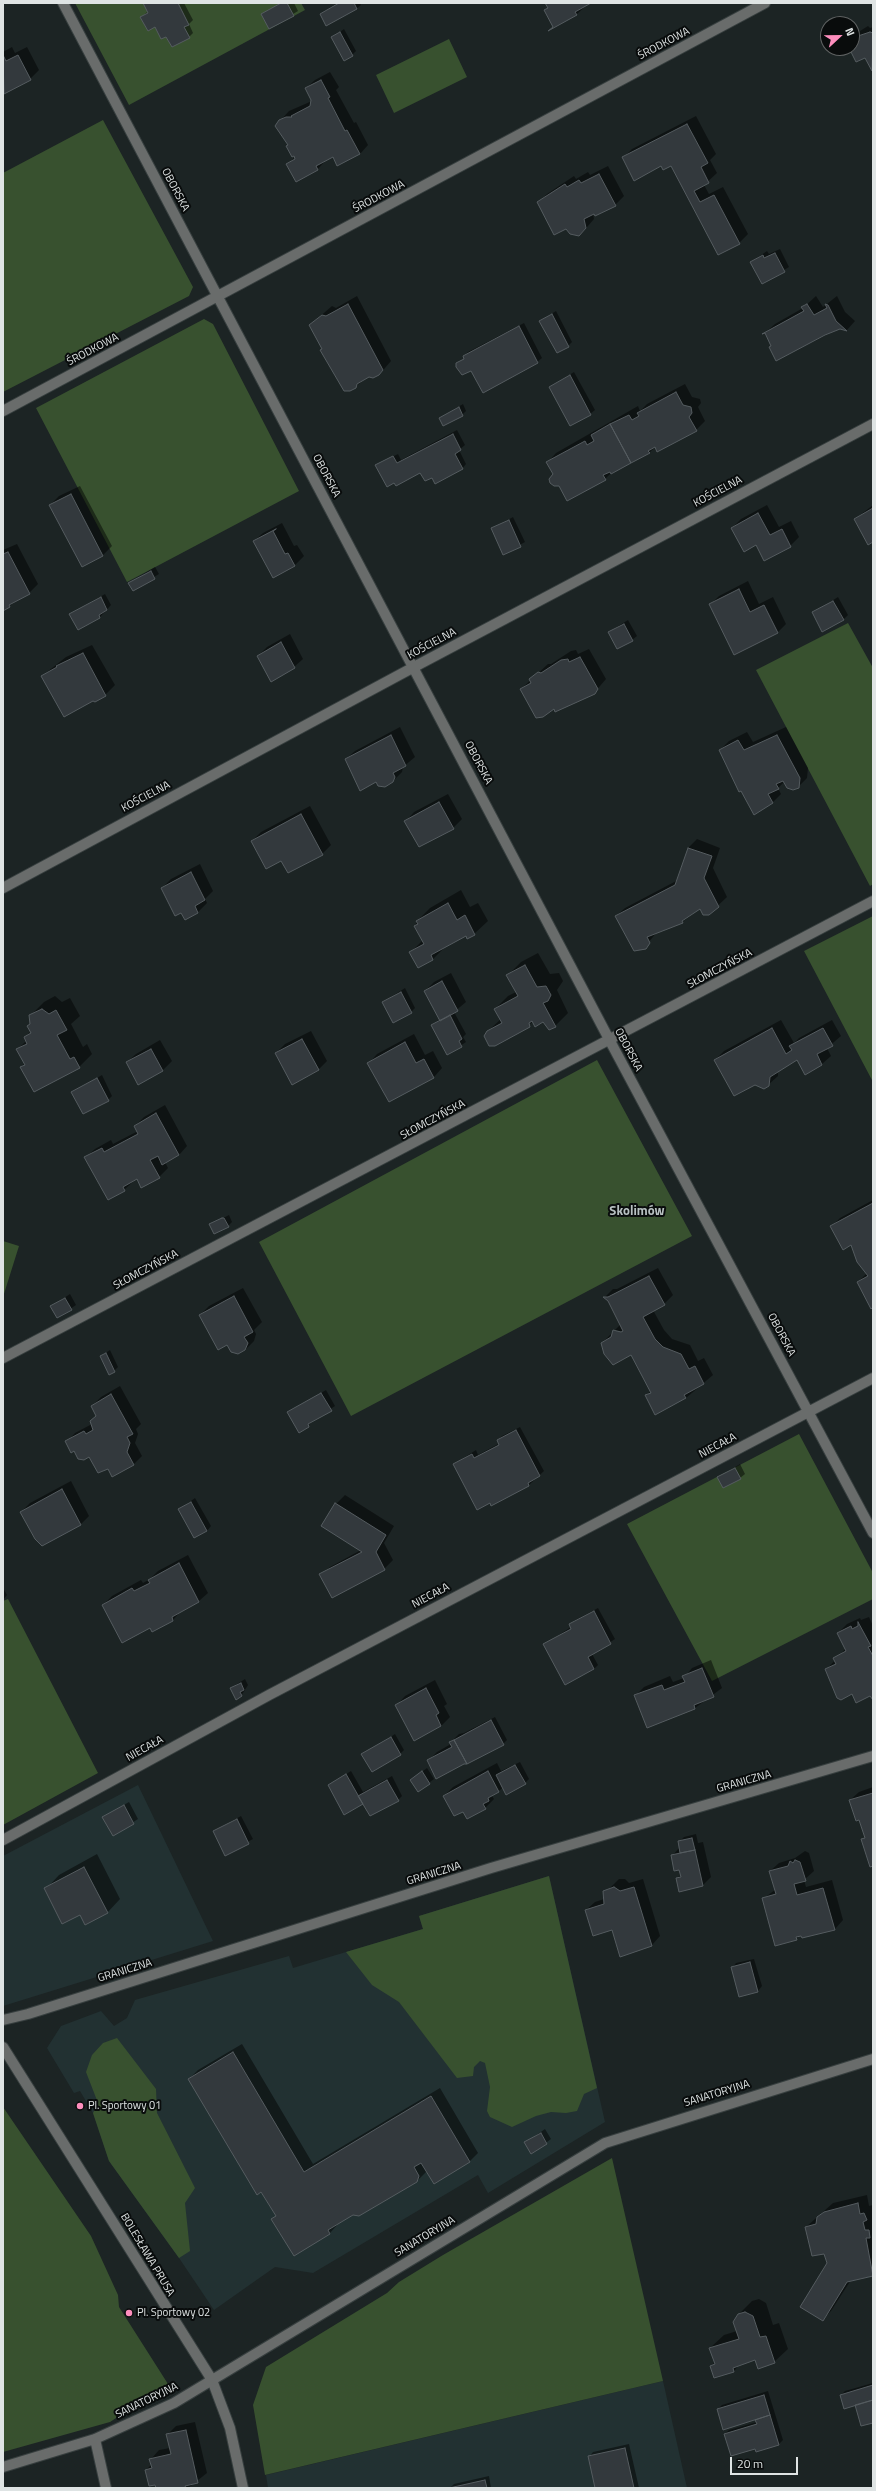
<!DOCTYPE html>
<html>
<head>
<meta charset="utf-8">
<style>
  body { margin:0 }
  #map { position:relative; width:876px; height:2491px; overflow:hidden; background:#1c2424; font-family:"Titillium Web",sans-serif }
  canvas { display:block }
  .frame { position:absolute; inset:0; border:4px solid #dfe4e4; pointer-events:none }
  .north { position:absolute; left:820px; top:16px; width:40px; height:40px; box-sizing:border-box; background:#090c0c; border:1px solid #5f6262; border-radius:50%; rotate:68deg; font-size:11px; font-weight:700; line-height:16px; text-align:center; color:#dfe4e4 }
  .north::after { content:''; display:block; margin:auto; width:14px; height:18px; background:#fe8ebd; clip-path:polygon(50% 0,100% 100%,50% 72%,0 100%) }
  .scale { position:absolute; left:730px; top:2457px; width:68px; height:18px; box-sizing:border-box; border:2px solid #dfe4e4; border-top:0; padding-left:5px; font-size:12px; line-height:14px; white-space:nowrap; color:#dfe4e4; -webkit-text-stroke:3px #090c0c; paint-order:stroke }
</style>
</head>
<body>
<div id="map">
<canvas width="876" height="2491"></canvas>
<div class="frame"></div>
<div class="north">N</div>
<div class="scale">20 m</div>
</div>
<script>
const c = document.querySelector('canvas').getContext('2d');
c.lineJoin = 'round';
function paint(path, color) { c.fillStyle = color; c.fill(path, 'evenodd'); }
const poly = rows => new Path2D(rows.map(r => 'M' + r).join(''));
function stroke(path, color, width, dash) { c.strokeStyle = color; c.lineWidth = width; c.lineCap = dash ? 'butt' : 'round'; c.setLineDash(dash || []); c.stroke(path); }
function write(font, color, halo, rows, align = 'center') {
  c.font = font + ' "Titillium Web",sans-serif'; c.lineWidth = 4; c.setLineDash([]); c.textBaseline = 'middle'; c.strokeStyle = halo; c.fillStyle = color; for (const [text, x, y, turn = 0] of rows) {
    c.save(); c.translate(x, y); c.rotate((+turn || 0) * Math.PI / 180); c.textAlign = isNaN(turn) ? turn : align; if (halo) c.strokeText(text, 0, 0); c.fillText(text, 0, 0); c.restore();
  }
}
paint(poly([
  [138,1785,213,1941,3,2006,3,1856],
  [549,1876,605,2122,488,2193,478,2175,313,2273,275,2267,214,2310,179,2258,109,2161,93,2113,80,2091,74,2093,47,2048,61,2026,101,2011,114,2026,127,2018,135,2000,289,1956,293,1968,346,1952,423,1929,419,1916],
  [663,2381,687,2488,268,2488,266,2475]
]), '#223132');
paint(poly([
  [75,3,301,3,305,10,129,105],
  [449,39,467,77,394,113,376,75],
  [103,120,193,287,189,296,3,392,3,173],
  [204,319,213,324,299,491,127,582,36,408],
  [848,623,873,668,873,884,870,886,756,670],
  [873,916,873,1082,804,951],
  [597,1060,692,1236,351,1416,259,1242],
  [3,1241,19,1246,3,1297],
  [799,1434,873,1573,873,1599,712,1681,627,1524],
  [8,1599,98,1773,3,1825,3,1601],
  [549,1876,597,2088,584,2094,577,2111,566,2113,551,2112,536,2116,512,2127,490,2117,487,2111,490,2087,485,2063,480,2061,474,2067,473,2076,457,2078,399,2002,372,1985,346,1952,423,1929,419,1916],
  [117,2038,156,2089,157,2113,195,2188,185,2203,190,2251,179,2258,109,2161,93,2113,98,2103,86,2072,92,2055,103,2043],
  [3,2107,91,2236,118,2295,119,2307,168,2384,110,2422,3,2452],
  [612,2158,663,2381,265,2475,253,2405,266,2367,387,2293,399,2282,443,2255]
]), '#38512f');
paint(poly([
  [144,3,184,3,193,20,189,24,193,33,189,37,167,35,142,17,148,11],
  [280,3,294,3,298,11,270,28,262,15],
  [337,3,360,3,361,5,356,9,321,14],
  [546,3,589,3,577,14,554,26],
  [868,26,870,28,873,27,872,70,865,57,850,48,852,48,852,36],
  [344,29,356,51,352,55,333,37],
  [12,47,15,53,27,47,39,70,30,79,4,93,3,52],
  [330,72,339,87,336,90,354,123,356,122,368,145,360,154,334,156,326,160,317,170,288,164,295,157,280,121,289,111,312,101,306,88,315,80],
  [696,116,716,154,710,160,717,173,704,185,709,194,723,187,748,234,739,243,719,254,672,165,623,158,632,149],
  [608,166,624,196,615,205,592,210,594,219,581,234,573,235,538,203,547,194,574,176,576,179,588,172,590,175],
  [780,249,789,267,762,283,751,262,767,251,769,254],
  [357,296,391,361,379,375,369,376,355,387,323,349,310,325,332,306,336,308],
  [816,296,823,307,837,296,845,312,855,321,847,330,840,328,776,360,766,332,775,324,803,308],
  [556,311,572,342,568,346,540,321],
  [524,323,542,358,537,362,472,370,464,356,468,352],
  [574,372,595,410,590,414,550,387],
  [685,384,692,397,700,399,701,403,698,407,705,421,696,430,656,446,649,453,612,472,605,479,554,474,548,462,556,453,638,406,640,411,647,404],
  [463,404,466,411,462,415,440,418],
  [457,430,465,445,459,450,466,464,462,469,432,476,421,472,376,465,398,454,397,452,401,460],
  [80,486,112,546,103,555,83,566,50,505,59,496],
  [767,505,779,527,791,521,799,537,790,546,756,544,732,528,741,519],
  [873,505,873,541,855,519],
  [513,517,525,542,503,554,492,529],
  [282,523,294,546,297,545,304,556,295,565,273,577,254,541,263,533],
  [17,544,38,584,29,593,3,610,3,550],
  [155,567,159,574,133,590,129,583],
  [748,581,759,604,773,597,786,624,777,633,711,604,719,596],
  [105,594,111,605,100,617,78,629,70,614],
  [838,597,848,615,844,619,813,613],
  [628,620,637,636,632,640,609,632],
  [290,634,303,659,294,667,258,656,267,647],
  [92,645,115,685,106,694,64,716,42,676,66,657],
  [589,649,606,679,594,693,554,707,521,689,548,664,551,664,571,651,576,650,578,654],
  [400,727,415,757,403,767,402,772,393,781,376,781,346,759,355,751],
  [786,727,808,768,807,778,798,787,785,781,778,788,781,794,772,803,720,750,729,741,747,732,753,742],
  [448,794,462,819,453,828,406,821,414,812],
  [310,806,331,845,322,854,288,872,282,860,252,841,261,832],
  [697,839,720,848,713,868,727,897,709,914,701,908,682,922,657,932,643,949,616,916,625,908,678,880,688,848],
  [200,864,213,891,205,899,207,903,198,912,185,919,162,888,171,879],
  [461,890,470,907,478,903,488,921,474,934,467,935,445,947,433,959,418,966,411,952,423,940,415,926,417,921,430,908],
  [538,953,550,974,559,973,563,981,557,990,568,1013,555,1026,544,1021,533,1022,495,1045,488,1031,501,1019,495,1009,508,996,516,992,508,975,521,962],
  [451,973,466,1002,454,1012,466,1034,463,1037,466,1042,448,1054,432,1025,440,1019,425,991,434,982],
  [405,988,415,1008,411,1012,383,1002],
  [55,996,62,1002,70,998,80,1016,71,1024,83,1047,87,1044,92,1054,79,1067,21,1067,25,1063,18,1049,27,1040,25,1037,31,1031,30,1016,44,1002],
  [781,1020,794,1043,799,1038,832,1020,841,1036,827,1048,831,1056,822,1064,805,1073,797,1058,778,1070,778,1076,768,1085,715,1060,724,1051],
  [311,1031,327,1061,318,1070,276,1053,285,1044],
  [414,1034,425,1055,433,1051,442,1068,434,1077,369,1063,377,1054],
  [160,1040,172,1061,163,1070,139,1083,127,1062,136,1054],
  [102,1075,112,1096,108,1100,73,1092],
  [165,1105,187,1146,179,1155,165,1162,168,1168,159,1177,137,1178,124,1190,86,1157,95,1149,111,1140,113,1144,138,1131,135,1126,144,1117],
  [873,1200,873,1306,858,1282,867,1273,852,1243,831,1227,840,1218],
  [229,1215,232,1222,228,1226,210,1225],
  [658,1268,673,1295,664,1304,653,1310,664,1330,672,1339,690,1345,698,1361,704,1358,713,1375,686,1398,656,1413,646,1395,651,1391,631,1354,602,1343,621,1324,609,1300,605,1297,613,1289,617,1289],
  [243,1288,262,1322,254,1330,256,1334,254,1341,245,1350,228,1344,200,1315,209,1306],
  [70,1294,76,1305,58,1317,52,1306],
  [110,1350,118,1367,114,1371,101,1356],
  [120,1386,141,1424,136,1429,138,1434,135,1443,142,1456,134,1464,108,1467,75,1450,67,1442,75,1433,92,1424,97,1415,92,1406,101,1397],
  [326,1390,335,1406,312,1421,308,1426,289,1412],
  [520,1427,544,1471,529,1485,492,1505,454,1464,476,1450,478,1455,500,1443,498,1440,502,1436],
  [740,1464,745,1474,740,1478,719,1477],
  [71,1481,89,1516,80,1525,21,1512,30,1503],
  [345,1495,394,1526,384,1543,393,1560,384,1569,321,1576,330,1567,361,1550,336,1504],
  [195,1498,211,1526,207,1531,180,1509],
  [188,1555,208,1593,199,1601,181,1611,173,1620,152,1631,150,1627,103,1605,112,1596,141,1580,143,1583,150,1579,158,1571],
  [3,1588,7,1595,3,1600],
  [598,1608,615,1639,592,1654,598,1665,594,1669,544,1645,571,1627,570,1625,574,1621],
  [869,1617,873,1626,873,1699,871,1694,852,1693,826,1670,846,1648,838,1633,847,1624,860,1618,861,1620],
  [711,1660,722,1688,695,1708,635,1696,644,1687,670,1676,673,1682,684,1678,692,1668],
  [245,1679,248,1685,241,1696,231,1688],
  [435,1680,447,1704,444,1706,450,1717,441,1726,397,1705,405,1696],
  [495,1717,507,1740,503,1744,428,1761,437,1752,451,1744,451,1742,459,1734,464,1733],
  [395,1734,404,1750,400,1754,363,1755],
  [520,1762,529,1779,525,1783,504,1787,492,1796,494,1799,485,1808,464,1810,444,1796,453,1787,497,1763,501,1771],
  [427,1768,434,1779,418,1791,411,1780],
  [351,1771,363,1792,392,1776,402,1796,398,1800,364,1803,329,1785],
  [873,1787,873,1865,862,1840,866,1837,860,1819,850,1800,859,1792],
  [129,1802,138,1819,113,1835,103,1817],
  [241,1816,253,1839,225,1854,214,1831],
  [696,1834,698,1843,703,1842,711,1877,703,1885,677,1878,681,1875,680,1869,672,1856,680,1847,679,1842,684,1837],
  [805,1851,809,1853,814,1871,804,1880,806,1887,832,1880,843,1920,835,1929,801,1934,796,1939,763,1899,776,1889,770,1871,779,1863,795,1858],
  [97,1854,120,1899,107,1913,81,1914,46,1889,59,1875],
  [619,1879,625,1879,629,1883,643,1879,660,1936,652,1945,612,1929,586,1910,595,1902,604,1899,603,1895],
  [754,1959,762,1986,758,1991,740,1996,732,1968,736,1963],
  [242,2044,313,2164,440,2088,478,2153,470,2161,427,2171,417,2181,356,2216,353,2213,337,2223,338,2224,330,2233,276,2216,189,2079,198,2070],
  [545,2129,551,2139,532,2153,525,2143],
  [867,2195,869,2206,873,2205,873,2275,851,2280,831,2311,822,2320,828,2264,825,2252,806,2227,833,2203],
  [759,2299,766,2303,773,2325,779,2323,788,2349,774,2362,756,2359,740,2364,734,2371,715,2376,711,2366,715,2362,710,2348,724,2335,737,2331,738,2315,752,2301],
  [873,2383,873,2422,856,2405,841,2395,845,2391],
  [768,2391,783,2440,779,2444,756,2448,725,2434,729,2430,757,2422,756,2418,718,2409,722,2405],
  [195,2422,207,2473,188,2488,157,2488,146,2470,152,2464,151,2459,159,2450,170,2448,168,2434,176,2426],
  [629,2444,639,2488,596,2488,589,2457,593,2452],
  [489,2476,491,2488,450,2488,454,2484]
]), '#0007');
const building = poly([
  [143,3,178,3,189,25,184,27,190,38,172,47,166,37,161,39,155,27,148,31,140,17,148,13,143,3],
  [281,3,287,3,294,16,269,29,261,14,281,3],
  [339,3,354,3,357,9,326,26,320,14,339,3],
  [545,3,591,3,575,12,577,15,548,31,553,27,544,10,548,8,545,3],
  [340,32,353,56,344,61,331,37,340,32],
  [870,32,873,33,872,71,865,58,856,62,849,48,852,48,852,38,870,32],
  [3,55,6,61,18,55,31,80,4,94,3,55],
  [321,80,330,97,328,98,345,131,347,130,360,154,337,166,333,157,316,166,318,170,296,182,286,164,295,159,294,156,292,157,286,146,288,145,275,126,279,120,286,117,292,117,291,116,310,106,311,100,305,88,321,80],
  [687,124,708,163,701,167,709,183,694,191,700,202,714,195,740,244,718,255,671,166,663,170,661,166,634,181,622,157,687,124],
  [599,174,616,206,595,216,594,214,584,219,586,228,579,236,570,234,566,229,554,235,537,202,565,184,567,187,579,180,581,183,599,174],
  [775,253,785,272,762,284,750,262,763,255,764,258,775,253],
  [348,304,383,370,379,375,373,378,369,377,357,384,356,388,350,391,344,391,320,350,322,349,309,325,322,315,326,316,348,304],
  [807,304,814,315,827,308,825,304,828,305,836,321,847,331,840,329,825,335,776,361,769,347,771,346,765,333,762,334,804,311,801,307,807,304],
  [552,314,569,347,557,353,539,321,552,314],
  [519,326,538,363,483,393,471,371,462,375,456,367,456,363,464,359,463,356,519,326],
  [570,375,591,415,570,426,549,387,570,375],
  [676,392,683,405,691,407,692,413,689,417,697,431,657,452,655,447,648,451,650,453,631,463,610,424,629,415,632,420,639,416,637,413,676,392],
  [459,407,463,416,443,426,439,418,459,407],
  [610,424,631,463,611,474,610,472,603,475,606,480,567,501,559,486,554,486,550,483,549,479,553,474,546,462,585,441,587,445,594,441,591,435,610,424],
  [453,434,461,450,455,454,463,469,435,484,432,478,425,481,420,473,396,486,394,483,387,487,375,465,393,456,397,463,453,434],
  [71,494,103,556,82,567,49,505,71,494],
  [873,508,873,542,868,545,854,519,873,508],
  [758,513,770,535,782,529,791,547,764,561,756,545,744,552,731,528,758,513],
  [509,520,521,547,503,555,491,528,509,520],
  [276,529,273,531,285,554,288,553,295,566,273,578,253,541,276,529],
  [8,552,30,594,9,605,10,607,3,611,3,554,8,552],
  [151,571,155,579,133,591,128,583,151,571],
  [739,589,750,612,764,605,778,633,734,655,709,604,739,589],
  [101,597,107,610,99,615,100,618,78,630,69,614,101,597],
  [833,601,844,620,822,632,812,612,833,601],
  [624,624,633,641,617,649,608,632,624,624],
  [281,642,295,668,271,682,257,656,281,642],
  [83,653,106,696,95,702,93,701,64,717,41,676,57,667,56,666,83,653],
  [580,657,598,689,595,694,555,712,554,709,543,717,536,718,520,689,531,683,529,679,538,672,541,673,561,660,568,659,569,662,580,657],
  [391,735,406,766,393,773,395,777,393,782,385,787,378,786,376,782,360,791,345,759,391,735],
  [777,735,800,778,799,788,793,790,787,788,783,781,776,784,779,789,768,794,773,803,754,815,741,791,739,792,719,750,738,740,744,750,777,735],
  [439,802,454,829,419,847,404,821,439,802],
  [301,814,323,855,288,873,281,861,266,869,251,841,301,814],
  [688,848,712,856,704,878,719,907,709,915,703,915,700,909,682,921,683,923,647,937,650,943,646,949,634,951,615,916,675,885,688,848],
  [191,872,205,900,195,906,198,913,185,920,181,913,175,916,161,888,191,872],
  [448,903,457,920,465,915,475,935,467,939,466,936,431,955,433,960,418,968,409,952,424,944,414,926,418,924,416,921,448,903],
  [525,965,537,987,546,986,551,995,548,1001,543,1003,556,1027,549,1030,543,1022,535,1027,532,1021,529,1023,530,1027,495,1046,489,1046,484,1036,487,1031,502,1023,494,1009,518,996,506,975,525,965],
  [442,981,458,1011,440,1021,424,991,442,981],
  [401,992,412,1013,393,1023,382,1002,401,992],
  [42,1009,49,1014,56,1010,67,1030,57,1035,70,1059,74,1057,80,1068,34,1092,20,1067,25,1065,16,1049,27,1044,24,1037,31,1033,27,1026,30,1024,29,1015,42,1009],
  [450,1015,462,1039,459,1041,462,1047,447,1055,431,1025,450,1015],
  [772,1028,786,1054,792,1050,789,1046,823,1028,833,1046,817,1054,822,1065,805,1075,797,1060,770,1077,769,1086,764,1089,755,1085,734,1096,714,1060,772,1028],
  [302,1039,319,1070,292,1085,275,1053,302,1039],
  [405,1042,416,1063,424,1059,434,1078,389,1102,367,1063,405,1042],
  [151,1049,163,1071,138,1085,126,1062,151,1049],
  [97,1078,109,1101,83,1114,71,1092,97,1078],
  [156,1113,179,1155,162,1165,158,1156,150,1160,160,1178,141,1188,137,1179,123,1187,125,1191,108,1200,84,1157,102,1148,104,1152,138,1134,134,1126,156,1113],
  [873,1203,873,1307,871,1309,857,1282,868,1276,857,1262,851,1245,843,1250,830,1226,873,1203],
  [222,1218,224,1218,229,1227,214,1234,209,1224,222,1218],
  [649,1276,665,1305,643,1317,655,1339,663,1347,681,1354,689,1369,695,1366,704,1384,684,1395,686,1398,655,1415,645,1395,651,1393,631,1355,613,1365,604,1354,601,1343,611,1337,613,1330,621,1332,623,1331,608,1301,603,1297,608,1297,649,1276],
  [234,1296,253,1332,244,1337,248,1343,245,1350,238,1354,231,1352,227,1345,218,1350,199,1315,234,1296],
  [65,1298,72,1310,57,1318,50,1306,65,1298],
  [106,1353,115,1372,109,1375,100,1356,106,1353],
  [321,1393,332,1411,308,1424,309,1427,299,1433,287,1412,321,1393],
  [111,1394,133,1434,127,1437,130,1443,127,1452,134,1465,112,1477,108,1469,98,1473,89,1457,84,1460,78,1459,74,1451,71,1453,65,1441,84,1431,86,1434,93,1430,90,1421,96,1416,91,1406,111,1394],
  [516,1430,540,1476,528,1483,529,1486,491,1506,490,1503,477,1510,453,1464,472,1454,474,1458,499,1445,497,1440,516,1430],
  [735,1468,741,1479,723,1488,717,1477,735,1468],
  [62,1489,81,1525,42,1546,35,1539,20,1512,62,1489],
  [191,1502,207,1531,194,1538,178,1509,191,1502],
  [335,1503,386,1535,376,1552,385,1570,332,1598,319,1574,362,1552,321,1526,335,1503],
  [179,1563,199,1602,172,1617,173,1621,152,1632,150,1628,122,1643,102,1605,132,1588,134,1591,150,1583,148,1580,179,1563],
  [594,1611,611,1644,588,1657,594,1669,565,1685,543,1644,571,1629,569,1624,594,1611],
  [858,1622,871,1646,868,1647,873,1656,873,1700,870,1696,856,1703,852,1694,841,1700,837,1698,825,1669,836,1664,833,1658,846,1651,837,1633,851,1626,852,1629,858,1626,858,1622],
  [702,1668,714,1697,694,1705,695,1709,647,1728,634,1695,662,1685,664,1690,685,1682,682,1676,702,1668],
  [241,1683,244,1690,240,1692,242,1696,236,1700,230,1688,241,1683],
  [426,1688,439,1713,436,1715,441,1726,414,1741,395,1705,426,1688],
  [491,1720,504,1745,467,1764,454,1740,491,1720],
  [391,1737,401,1755,372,1772,361,1754,391,1737],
  [454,1740,467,1764,464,1764,436,1779,427,1760,452,1747,449,1742,454,1740],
  [515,1765,526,1784,506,1795,496,1775,515,1765],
  [422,1771,430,1784,418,1792,410,1780,422,1771],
  [488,1771,499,1792,488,1798,489,1801,483,1804,486,1809,467,1819,463,1812,454,1816,443,1796,488,1771],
  [346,1774,363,1804,344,1815,328,1785,346,1774],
  [387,1780,399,1801,370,1816,358,1796,387,1780],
  [873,1793,873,1866,870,1867,861,1839,865,1838,859,1820,856,1821,849,1800,873,1793],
  [124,1805,134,1824,113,1836,102,1817,124,1805],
  [237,1819,249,1844,225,1856,213,1831,237,1819],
  [692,1838,695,1850,680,1853,678,1841,692,1838],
  [695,1850,703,1886,679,1892,676,1878,681,1877,679,1870,674,1871,671,1855,695,1850],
  [795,1860,800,1862,806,1881,794,1884,797,1895,823,1888,835,1930,802,1938,801,1936,796,1937,797,1940,775,1946,762,1898,776,1894,769,1871,788,1866,790,1861,793,1863,795,1860],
  [84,1867,108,1913,85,1925,80,1915,62,1924,44,1888,84,1867],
  [614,1887,620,1891,634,1887,652,1946,620,1957,612,1930,593,1936,585,1910,604,1904,603,1891,614,1887],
  [750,1962,758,1992,739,1997,731,1967,750,1962],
  [233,2052,304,2172,431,2096,470,2162,434,2184,421,2163,414,2167,419,2176,417,2182,359,2216,353,2215,328,2230,330,2234,294,2256,271,2219,276,2216,261,2192,257,2195,188,2079,233,2052],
  [541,2133,547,2144,531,2154,524,2142,541,2133],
  [858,2203,860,2214,864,2213,867,2220,863,2222,865,2230,869,2230,870,2238,866,2238,873,2276,847,2282,823,2321,800,2307,827,2263,824,2254,812,2256,805,2227,816,2224,817,2217,824,2212,858,2203],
  [745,2312,753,2316,760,2337,766,2336,775,2363,758,2369,755,2360,733,2368,734,2372,714,2378,710,2366,715,2364,709,2348,739,2339,733,2322,738,2314,745,2312],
  [873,2385,873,2400,844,2409,840,2395,873,2385],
  [764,2395,770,2415,723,2430,717,2409,764,2395],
  [873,2400,873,2423,861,2426,855,2405,873,2400],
  [770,2415,779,2445,756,2452,755,2449,731,2456,724,2434,757,2424,755,2420,770,2415],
  [186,2430,198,2483,185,2486,186,2488,156,2488,155,2485,149,2486,145,2470,152,2468,149,2459,171,2454,166,2434,186,2430],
  [625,2448,634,2488,595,2488,588,2456,625,2448],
  [485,2480,487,2488,449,2488,485,2480]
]);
paint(building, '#33393d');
stroke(building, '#555c60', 1);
const minor = poly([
  [63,3,610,1041,873,1533],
  [3,411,765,3],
  [3,888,414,667,873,424],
  [3,1358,873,901],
  [3,1840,269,1695,873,1378],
  [3,2020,28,2014,491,1868,873,1756],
  [3,2047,212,2380,230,2428,243,2488],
  [95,2439,106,2488],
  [3,2467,95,2439,174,2403,605,2143,873,2059]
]);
stroke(minor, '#373f3f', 12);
stroke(minor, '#696c6b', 10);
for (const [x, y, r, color] of [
  [80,2106,4,"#fe8ebd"],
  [129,2313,4,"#fe8ebd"]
]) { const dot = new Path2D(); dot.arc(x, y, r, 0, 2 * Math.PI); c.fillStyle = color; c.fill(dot); stroke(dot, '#090c0c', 1.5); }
write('11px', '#dfe4e4', '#090c0c', [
  ["ŚRODKOWA",664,44,-28],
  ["OBORSKA",175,190,62],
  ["ŚRODKOWA",379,197,-28],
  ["ŚRODKOWA",93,350,-28],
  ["OBORSKA",326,476,62],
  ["KOŚCIELNA",718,492,-28],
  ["KOŚCIELNA",432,644,-28],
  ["OBORSKA",478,763,62],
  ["KOŚCIELNA",146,797,-28],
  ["SŁOMCZYŃSKA",720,969,-28],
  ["OBORSKA",628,1050,62],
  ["SŁOMCZYŃSKA",433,1120,-28],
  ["SŁOMCZYŃSKA",146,1270,-28],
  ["OBORSKA",781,1335,62],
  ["NIECAŁA",718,1446,-28],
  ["NIECAŁA",431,1596,-28],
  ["NIECAŁA",145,1749,-29],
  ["GRANICZNA",744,1782,-16],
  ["GRANICZNA",434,1874,-17],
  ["GRANICZNA",125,1971,-17],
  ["SANATORYJNA",717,2094,-17],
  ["SANATORYJNA",425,2237,-31],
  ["BOLESŁAWA PRUSA",147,2255,59],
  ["SANATORYJNA",147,2401,-26]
]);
write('11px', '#dfe4e4', '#090c0c', [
  ["Pl. Sportowy 01",88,2106],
  ["Pl. Sportowy 02",137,2313]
], 'left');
write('bold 13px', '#b7c0c1', '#090c0c', [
  ["Skolimów",637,1212]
]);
</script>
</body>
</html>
